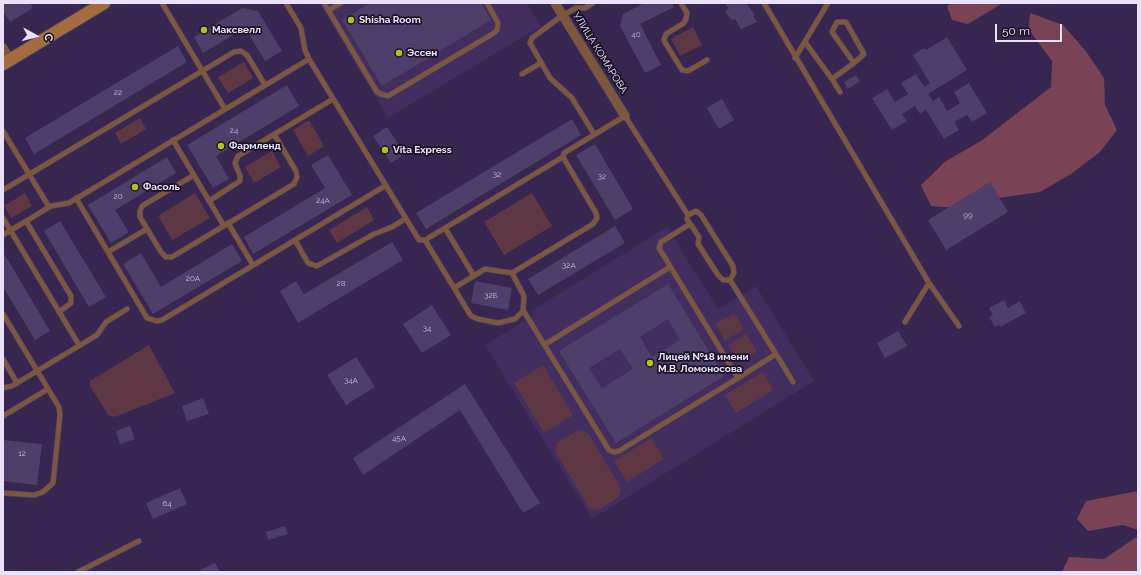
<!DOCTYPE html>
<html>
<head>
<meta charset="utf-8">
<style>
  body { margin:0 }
  #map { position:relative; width:1141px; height:575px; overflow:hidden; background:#362650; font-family:Raleway,sans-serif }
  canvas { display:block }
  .frame { position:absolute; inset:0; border:4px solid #eae2fd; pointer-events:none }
  .north { position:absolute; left:16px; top:16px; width:40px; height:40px; -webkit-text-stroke:3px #1a1426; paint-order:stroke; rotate:97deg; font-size:11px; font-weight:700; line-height:16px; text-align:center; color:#eae2fd }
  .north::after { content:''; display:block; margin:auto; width:14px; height:18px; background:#eae2fd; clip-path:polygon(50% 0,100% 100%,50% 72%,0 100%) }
  .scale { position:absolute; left:995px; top:24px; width:67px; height:18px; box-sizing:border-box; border:2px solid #eae2fd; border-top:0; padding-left:5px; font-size:12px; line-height:14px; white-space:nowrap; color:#eae2fd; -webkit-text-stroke:3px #1a1426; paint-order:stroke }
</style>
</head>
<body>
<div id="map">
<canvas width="1141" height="575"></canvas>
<div class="frame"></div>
<div class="north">С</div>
<div class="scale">50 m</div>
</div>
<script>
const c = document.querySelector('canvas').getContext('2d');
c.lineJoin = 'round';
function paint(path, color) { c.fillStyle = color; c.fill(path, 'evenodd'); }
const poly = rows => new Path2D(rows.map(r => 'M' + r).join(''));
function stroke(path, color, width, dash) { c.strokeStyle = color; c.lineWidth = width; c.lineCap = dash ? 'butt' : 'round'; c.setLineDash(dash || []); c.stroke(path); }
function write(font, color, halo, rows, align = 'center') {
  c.font = font + ' Raleway,sans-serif'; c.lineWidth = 3.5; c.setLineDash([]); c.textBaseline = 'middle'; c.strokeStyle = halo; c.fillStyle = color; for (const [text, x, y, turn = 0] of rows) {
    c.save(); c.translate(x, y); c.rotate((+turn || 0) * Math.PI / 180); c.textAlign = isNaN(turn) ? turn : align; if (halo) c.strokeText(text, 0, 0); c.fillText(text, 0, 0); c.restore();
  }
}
paint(poly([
  [319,3,527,3,541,26,388,118],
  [667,227,718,309,756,286,814,381,592,519,485,345,534,315,531,311]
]), '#412e5f');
paint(poly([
  [693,27,702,45,680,56,671,39],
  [244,62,253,78,228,93,218,77],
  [140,118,146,129,121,144,115,133],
  [309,120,324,146,308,156,293,130],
  [272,151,281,167,254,183,245,167],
  [25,193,32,206,11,218,4,206],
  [195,193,210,218,172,240,158,216],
  [532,193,552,226,504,255,484,222],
  [367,207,374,220,337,243,329,230],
  [734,313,744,329,725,341,715,324],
  [746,334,757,351,739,363,728,345],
  [149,345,175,393,115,417,108,415,90,386,90,381],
  [543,365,573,415,544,433,514,383],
  [763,372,773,390,736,413,725,395],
  [578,430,588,433,621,488,619,497,598,510,591,509,588,506,555,451,557,443],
  [651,438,664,459,627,482,614,461]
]), '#5e3744');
paint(poly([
  [952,3,1003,3,968,24,952,20,947,6],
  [1030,13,1063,25,1085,50,1104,78,1105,105,1117,130,1100,152,1071,174,1040,192,991,199,957,208,931,206,921,185,946,161,981,141,1051,87,1052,61,1032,34,1029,26],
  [1138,491,1138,530,1123,525,1088,531,1077,519,1086,501],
  [1138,536,1138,572,1062,572,1069,557,1104,559]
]), '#7a4255');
paint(poly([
  [3,3,30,3,33,8,10,22,3,11],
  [370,3,481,3,491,20,382,86,342,20],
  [644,3,672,3,674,7,640,24,661,65,645,73,620,26,623,14],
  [725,3,746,3,755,15,753,16,757,22,741,29,735,19,732,20,728,16,725,11,729,9],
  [242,8,258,11,282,51,265,61,245,28,203,53,194,37],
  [947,37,967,70,928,94,933,101,939,97,947,111,960,103,954,92,969,83,987,113,972,122,967,115,954,122,959,130,944,139,926,110,920,114,915,106,902,114,907,121,892,130,872,98,887,89,895,102,908,94,901,83,916,74,924,87,930,83,913,55,924,48,926,50],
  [178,46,187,62,34,154,25,138],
  [856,75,860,81,848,89,844,82],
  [287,85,299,106,216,156,229,179,213,188,187,145],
  [722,99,734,120,719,129,707,108],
  [572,119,581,135,426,229,416,213],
  [387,127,405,154,391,163,373,136],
  [595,144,633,209,615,220,576,155],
  [328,155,352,195,253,254,244,237,325,188,311,165],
  [167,157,176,173,115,210,129,232,111,243,88,205],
  [990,182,1008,212,946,250,928,220],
  [60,221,106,297,89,307,44,231],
  [615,226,625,243,538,295,528,279],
  [392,242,403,260,298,323,280,291,296,281,304,294],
  [232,244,242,261,153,314,123,264,141,253,161,287],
  [5,255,50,331,35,340,3,287,3,256],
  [475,281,512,288,508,310,471,303],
  [668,284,724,376,616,443,559,351],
  [668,319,680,340,652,357,640,337],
  [620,349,633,369,602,388,589,368],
  [1004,300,1008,308,1020,301,1026,313,1000,327,999,325,995,327,989,317,993,315,989,308],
  [432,305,451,335,422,353,403,324],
  [898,331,907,346,885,358,877,343],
  [356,357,375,387,346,405,327,375],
  [465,384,540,503,523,513,460,410,363,475,353,458],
  [203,398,209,414,187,421,182,406],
  [130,426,135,439,120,444,116,431],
  [3,440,42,444,37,485,3,481],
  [180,488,187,504,153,519,146,503],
  [285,526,288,534,268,540,266,532],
  [215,563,220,572,196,572]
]), '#4e3e6a');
const lane = poly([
  [162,3,225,109],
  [286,3,301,28,305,50,309,59,419,240,425,240,563,157,564,153,625,116,688,215,687,219,699,237,698,244,718,275,723,280,730,280,734,273,733,266,701,215,696,211,688,215],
  [324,3,377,92,381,94,388,96,494,33,497,30,498,23,487,3],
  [593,3,585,8,576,8,563,15,532,38,530,43,550,78,572,98,594,134],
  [681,3,687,13,686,19,684,23,666,34,664,40,666,44,682,70,688,71,707,60],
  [764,3,929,283,905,322],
  [329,10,341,3],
  [805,42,832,79,854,63,864,54,846,22,837,22,832,32,854,63],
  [795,58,828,3],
  [522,74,541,63],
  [832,79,840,92],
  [3,131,49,207],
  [173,140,224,226],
  [194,175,142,206,140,211,140,217,161,252,166,257,172,257,294,184,297,177,296,171,274,134],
  [3,190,234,52,241,51,247,55,265,85],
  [76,198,147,318,157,321,162,320,385,186],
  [209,201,240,181,240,176,235,163,238,156,333,99],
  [3,218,79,345],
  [26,221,71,296,71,303,59,312],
  [228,223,253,265],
  [690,224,661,242,659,248,738,378,776,354,730,280],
  [445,228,474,276],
  [3,235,51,206,69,203,309,59],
  [295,240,308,263,317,266,374,234,392,227,405,219],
  [425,240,471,316,478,319,498,323,515,319,523,311,524,296,512,273,593,224,597,218,596,213,563,157],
  [108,252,147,229],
  [929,283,959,326],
  [454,288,485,269,512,273],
  [523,310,609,450,613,452,619,451,738,378],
  [3,314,59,407,60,415,53,483,43,492,34,495,3,493],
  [544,345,670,267],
  [776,354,793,382],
  [3,359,17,383],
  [3,388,12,386,97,335,106,322,127,309],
  [3,416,48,389],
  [78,572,139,541]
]);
const street = poly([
  [555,3,625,116],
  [3,48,10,60]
]);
const secondary = poly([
  [3,64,104,3]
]);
stroke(lane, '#53446c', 6);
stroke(street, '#53446c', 10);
stroke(secondary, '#53446c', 14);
stroke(lane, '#7b583b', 4.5);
stroke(street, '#7b583b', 9);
stroke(secondary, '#a56d3e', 12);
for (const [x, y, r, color] of [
  [351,20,4,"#abc616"],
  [204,30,4,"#abc616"],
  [399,53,4,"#abc616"],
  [221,146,4,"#abc616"],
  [385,150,4,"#abc616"],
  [135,187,4,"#abc616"],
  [650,363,4,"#abc616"]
]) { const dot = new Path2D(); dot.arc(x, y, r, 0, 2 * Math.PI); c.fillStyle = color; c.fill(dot); stroke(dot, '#1a1426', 1.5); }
write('8px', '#c3b9d8', null, [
  ["40",636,35],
  ["22",118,93],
  ["24",234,131],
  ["32",497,175],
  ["32",602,177],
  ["20",118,197],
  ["24А",323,201],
  ["99",968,216],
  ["32А",569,266],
  ["20А",193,279],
  ["28",341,284],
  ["32Б",491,296],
  ["34",427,329],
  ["34А",351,381],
  ["45А",399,439],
  ["12",22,454],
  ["64",167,504]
]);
write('bold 10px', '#eae2fd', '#1a1426', [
  ["Shisha Room",359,20],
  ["Максвелл",212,30],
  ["Эссен",407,53],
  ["Фармленд",229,146],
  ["Vita Express",393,150],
  ["Фасоль",143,187],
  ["Лицей №18 имени",658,357],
  ["М.В. Ломоносова",658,369]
], 'left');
write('10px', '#eae2fd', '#1a1426', [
  ["УЛИЦА КОМАРОВА",600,53,58]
]);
</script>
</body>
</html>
